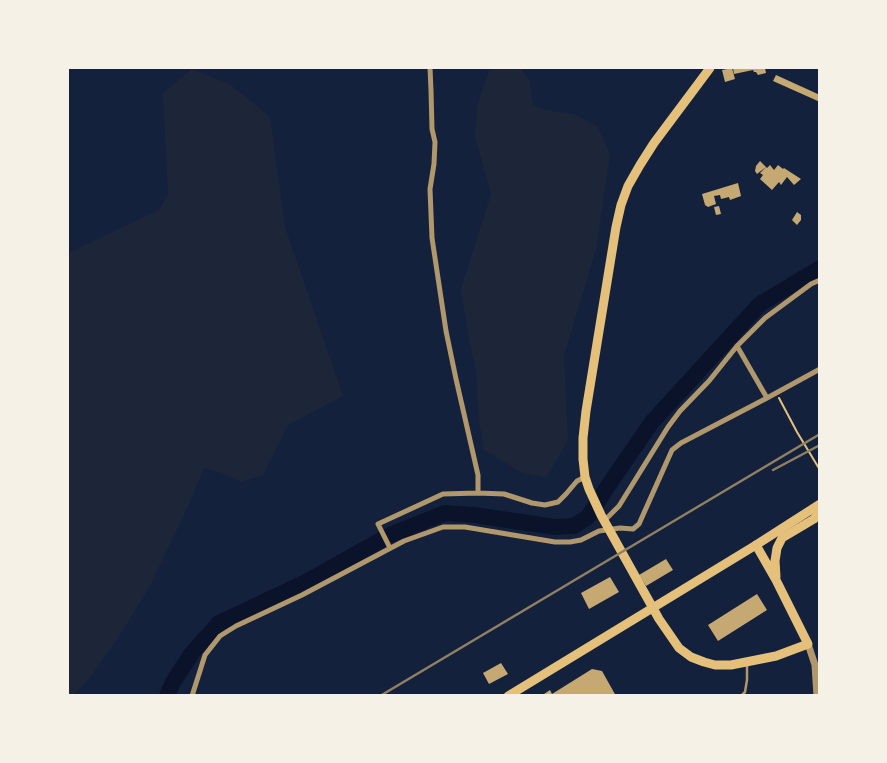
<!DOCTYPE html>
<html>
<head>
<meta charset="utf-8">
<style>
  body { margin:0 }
  #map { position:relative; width:887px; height:763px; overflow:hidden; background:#14213d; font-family:"Asap Condensed",sans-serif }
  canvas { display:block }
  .frame { position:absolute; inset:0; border:69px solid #f6f1e7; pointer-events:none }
</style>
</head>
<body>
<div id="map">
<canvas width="887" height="763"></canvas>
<div class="frame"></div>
</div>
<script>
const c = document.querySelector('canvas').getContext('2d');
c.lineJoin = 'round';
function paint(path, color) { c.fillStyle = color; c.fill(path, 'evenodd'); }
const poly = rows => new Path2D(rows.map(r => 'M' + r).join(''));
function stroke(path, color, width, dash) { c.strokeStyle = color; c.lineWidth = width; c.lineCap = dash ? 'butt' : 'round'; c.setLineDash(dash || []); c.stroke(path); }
paint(poly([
  [498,68,521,68,530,81,533,105,545,110,574,114,598,127,610,155,596,249,564,356,568,440,547,477,522,473,484,450,479,420,476,372,468,333,461,289,491,194,475,136,477,106,489,71],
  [192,69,230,84,270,117,285,227,343,396,288,425,263,475,241,482,219,472,204,468,190,502,151,584,118,638,88,680,73,695,68,695,68,253,159,210,168,195,163,93]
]), '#1d2539');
stroke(poly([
  [167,696,173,682,192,653,219,623,306,582,390,535,445,513,474,515,555,527,574,526,588,517,610,483,652,422,760,304,820,268]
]), '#0b132b', 16);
paint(poly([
  [732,68,735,79,725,82,722,70],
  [733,68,765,68,766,73,758,75,756,72,754,72,753,70,734,74],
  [776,75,820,95,820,102,773,81],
  [760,161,766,167,757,174,755,171,756,166],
  [770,165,774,170,778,165,783,169,784,168,801,179,794,185,787,177,781,185,779,182,772,190,760,179,763,175,760,173,766,167,767,168],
  [738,183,741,196,730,200,729,197,721,199,720,195,714,196,716,204,708,207,705,205,702,194],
  [719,206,721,214,716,215,714,207],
  [797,212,801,215,801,220,797,225,792,220],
  [666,559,673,570,646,586,639,575],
  [610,577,619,592,589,609,581,593],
  [757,594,767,610,718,641,708,625],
  [501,663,508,674,489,684,483,673],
  [592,669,602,671,616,696,541,696,550,690,552,694]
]), '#c6a872');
stroke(poly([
  [779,398,797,432,820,470]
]), '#e5c07b', 2);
stroke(poly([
  [741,696,745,692,747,680,747,664]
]), '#b1986c', 2.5);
stroke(poly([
  [430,68,431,90,432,129,435,142,434,164,430,189,432,238,446,331,456,379,478,475,478,493],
  [737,346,767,398],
  [604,521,619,506,668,427,680,411,709,381,737,346,765,318,811,284,820,280],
  [390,548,378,524,443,494,478,493,504,494,532,503,545,505,558,502,566,494,577,481,585,477],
  [192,696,205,655,220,636,236,626,302,595,404,541,443,527,465,527,555,542,570,542,581,540,599,531,620,528,633,529,639,524,672,450,681,443,767,398,820,369]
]), '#b1986c', 5);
stroke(poly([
  [808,644,815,665,817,696]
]), '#b1986c', 7);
stroke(poly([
  [710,68,654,143,640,165,628,186,621,205,616,227,586,411,583,438,583,459,585,477,589,489,601,515,659,619,679,648,691,657,704,662,715,665,731,665,776,656,808,644,776,580,756,545],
  [776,577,775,561,777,548,782,538,814,519,820,511]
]), '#e5c07b', 9);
stroke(poly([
  [508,696,756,545,820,504]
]), '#e5c07b', 9);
stroke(poly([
  [773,470,820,445],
  [380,696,820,434]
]), '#918062', 2.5);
</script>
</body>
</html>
